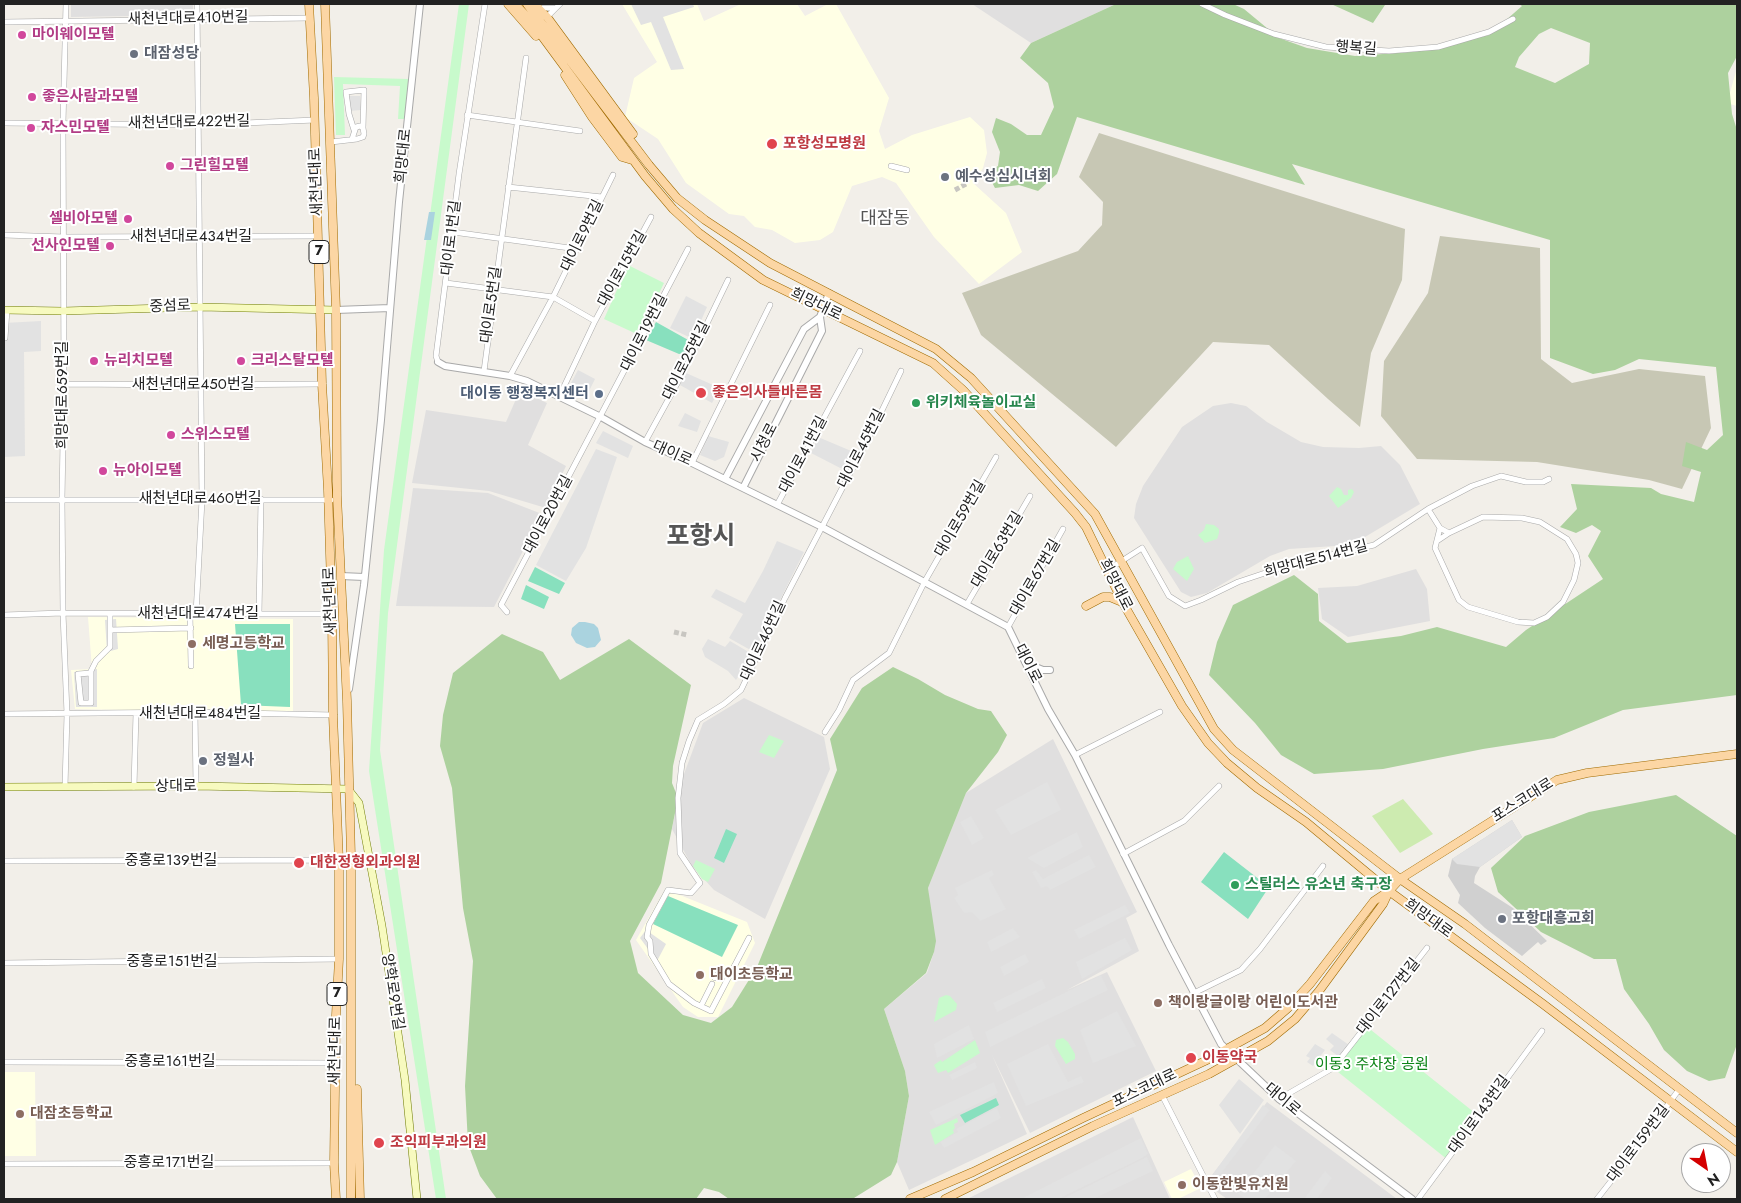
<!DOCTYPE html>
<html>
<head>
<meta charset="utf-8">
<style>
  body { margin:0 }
  #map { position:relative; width:1741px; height:1203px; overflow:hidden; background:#f2efe9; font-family:Jost,sans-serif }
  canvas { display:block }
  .frame { position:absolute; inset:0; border:5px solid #222; pointer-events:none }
  .north { position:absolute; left:1681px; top:1143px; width:50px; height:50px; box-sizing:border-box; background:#fff; border:1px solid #a7a7a7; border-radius:50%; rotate:147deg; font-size:14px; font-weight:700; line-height:20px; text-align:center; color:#222 }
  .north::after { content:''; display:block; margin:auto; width:18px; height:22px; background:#d40000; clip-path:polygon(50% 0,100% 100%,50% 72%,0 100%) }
</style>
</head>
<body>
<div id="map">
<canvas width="1741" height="1203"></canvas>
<div class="frame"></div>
<div class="north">N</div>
</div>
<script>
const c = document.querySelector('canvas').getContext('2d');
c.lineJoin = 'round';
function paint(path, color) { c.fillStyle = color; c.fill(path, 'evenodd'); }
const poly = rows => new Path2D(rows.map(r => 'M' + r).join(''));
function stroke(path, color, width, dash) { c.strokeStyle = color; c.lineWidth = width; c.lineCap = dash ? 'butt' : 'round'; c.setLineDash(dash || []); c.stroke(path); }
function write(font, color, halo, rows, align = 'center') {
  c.font = font + ' Jost,"Noto Sans KR",sans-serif'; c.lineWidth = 4; c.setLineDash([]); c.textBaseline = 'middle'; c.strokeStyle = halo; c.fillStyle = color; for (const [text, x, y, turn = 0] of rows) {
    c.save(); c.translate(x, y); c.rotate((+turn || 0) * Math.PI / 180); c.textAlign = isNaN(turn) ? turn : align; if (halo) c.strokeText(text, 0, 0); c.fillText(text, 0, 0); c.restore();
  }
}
paint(poly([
  [71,4,193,4,193,15,71,17],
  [972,4,1116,4,1031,43],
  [520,390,547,403,528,445,566,466,546,508,489,491,412,483,426,410,506,422],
  [1231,403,1246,406,1267,422,1301,442,1323,447,1359,448,1381,446,1400,465,1420,504,1360,540,1335,546,1289,549,1270,556,1207,593,1191,597,1181,592,1134,518,1136,504,1143,486,1182,427,1213,406],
  [413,488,488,493,542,514,494,607,396,606],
  [1416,569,1427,589,1430,621,1348,637,1322,619,1318,588,1357,586],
  [744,698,824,737,830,769,765,919,714,890,692,866,672,829,681,782,703,723],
  [1053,739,1137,912,1126,918,1139,951,1067,990,1107,972,1156,1071,1030,1133,992,1055,1027,1134,909,1190,897,1162,909,1096,905,1071,884,1009,927,973,934,952,928,888,966,793],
  [1267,1102,1397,1199,1227,1199,1213,1189,1209,1179],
  [1133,1117,1170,1199,967,1199]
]), '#e0dfdf');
paint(poly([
  [622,4,697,4,704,21,741,4,797,4,805,16,828,4,836,4,889,98,879,131,885,149,912,135,970,117,984,130,987,153,983,168,973,183,1006,213,1022,252,979,284,934,237,896,183,882,177,852,186,833,232,820,240,795,243,772,230,755,227,744,216,729,214,686,183,658,139,625,117,634,78,657,62],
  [1737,68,1737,106,1727,103],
  [88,617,293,619,293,713,75,709,71,670,92,669],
  [665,889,747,922,755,943,718,1017,698,1017,683,1007,636,940],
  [4,1072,35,1072,36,1156,4,1156],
  [1191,1169,1201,1188,1178,1199,1172,1199,1164,1182]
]), '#ffffe5');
paint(poly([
  [1512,820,1522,837,1480,867,1475,876,1474,883,1513,908,1547,941,1541,945,1538,942,1522,956,1485,928,1458,903,1460,895,1448,876,1452,859]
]), '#d0d0d0');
paint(poly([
  [1099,133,1405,229,1402,280,1371,353,1360,427,1328,399,1269,345,1213,342,1116,447,981,335,962,293,1078,251,1102,225,1103,202,1079,177],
  [1440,236,1540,248,1541,359,1572,383,1639,369,1705,376,1711,428,1682,489,1649,480,1537,462,1417,459,1381,416,1384,361,1428,293]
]), '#c7c7b4');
paint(poly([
  [1403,799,1433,834,1400,853,1372,816]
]), '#cdebb0');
paint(poly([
  [1116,4,1233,4,1244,9,1279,38,1307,48,1355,56,1411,52,1440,48,1458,42,1489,35,1522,6,1519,4,1737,4,1736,15,1737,56,1728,73,1732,114,1737,130,1737,695,1623,710,1554,738,1483,749,1383,769,1314,774,1281,755,1255,723,1209,675,1217,642,1233,605,1294,575,1318,594,1319,621,1347,643,1401,636,1437,627,1506,647,1526,630,1603,579,1588,556,1601,531,1592,525,1576,533,1560,527,1577,509,1571,484,1651,488,1661,494,1694,502,1701,472,1682,466,1686,442,1707,450,1723,435,1716,367,1639,359,1615,370,1593,374,1550,358,1550,240,1292,164,1305,185,1077,117,1057,174,1038,191,1019,185,995,188,987,173,998,166,1000,152,992,132,996,118,1011,124,1027,135,1041,135,1054,107,1048,83,1020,58,1031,43],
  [1551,28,1590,43,1589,64,1555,83,1515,67,1519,57,1539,34],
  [1331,4,1410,4,1385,5,1373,23],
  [502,634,543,652,560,680,629,639,691,685,673,766,672,783,678,798,661,883,630,941,638,973,683,1015,711,1023,732,1007,757,967,837,770,830,739,862,688,893,667,918,679,945,695,978,709,991,711,1007,735,998,752,966,793,928,888,936,941,934,952,926,973,884,1009,905,1071,909,1096,897,1162,891,1175,854,1198,846,1199,729,1199,719,1192,704,1188,696,1199,497,1199,480,1176,468,1144,465,1086,473,961,463,908,452,788,440,746,443,715,453,673],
  [1676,795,1737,836,1737,1044,1725,1078,1709,1081,1687,1071,1664,1050,1649,1024,1624,989,1616,959,1594,959,1541,932,1498,892,1491,868,1525,836,1589,812]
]), '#add19e');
paint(poly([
  [459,4,469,4,388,613,380,750,446,1199,436,1199,369,771,384,550],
  [334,77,409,79,405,119,398,119,400,86,343,84,345,135,336,135],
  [628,265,664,283,639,335,604,319],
  [1337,487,1341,489,1344,495,1348,495,1348,490,1352,489,1354,492,1351,498,1338,508,1329,496],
  [1206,524,1214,525,1219,529,1219,533,1217,539,1205,543,1198,535,1204,530],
  [1188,556,1194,569,1187,581,1173,569,1177,562],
  [769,735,784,741,774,758,759,752],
  [696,860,715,869,708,882,702,879,693,866],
  [946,995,950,996,957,1004,956,1010,934,1022,939,998],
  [1366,1026,1480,1117,1448,1160,1333,1068],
  [1063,1038,1068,1042,1075,1054,1075,1059,1066,1064,1055,1046,1056,1040],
  [975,1040,980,1053,948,1073,946,1070,938,1073,934,1065,941,1060,942,1062],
  [957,1118,958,1122,954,1124,955,1128,953,1130,954,1133,935,1145,930,1130]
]), '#c8facc');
paint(poly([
  [656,322,690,341,685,353,679,354,646,340],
  [535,567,565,583,559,594,528,581],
  [526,585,549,597,544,609,521,599],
  [235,624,290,624,290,707,241,705],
  [726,829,737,834,724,863,714,858],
  [1224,852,1269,887,1248,919,1201,882],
  [668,896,738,925,722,957,653,924],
  [996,1098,999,1105,965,1123,960,1115]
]), '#88e0be');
paint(poly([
  [631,4,693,4,694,7,663,17,684,69,671,70,651,22,641,25],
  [349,96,360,96,361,110,349,111],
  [686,296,707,307,693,339,670,328],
  [41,321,41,351,24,352,25,456,4,457,4,323],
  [578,370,595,379,589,391,571,383],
  [686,373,720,388,712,403,680,385],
  [685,413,701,421,697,432,678,426],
  [603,431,633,446,628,458,596,443],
  [708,436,729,442,724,457,715,461,700,455],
  [818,437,856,453,848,472,811,453],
  [596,449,617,457,586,548,566,581,536,565],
  [777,541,804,552,754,652,729,638,743,614,711,597,716,589,745,603,763,571],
  [116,619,118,649,107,652,105,620],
  [708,639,725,647,730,641,752,654,736,680,728,671,705,657,702,649],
  [97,669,97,707,76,707,74,672],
  [1047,782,1061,810,1011,835,995,810],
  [971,816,984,838,972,845,960,822],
  [1512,820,1522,837,1480,867,1457,864,1452,859],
  [1077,832,1083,847,1044,868,1027,858],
  [1089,855,1096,867,1050,890,1047,886,1041,888,1032,872,1036,870,1043,879],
  [992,870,994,875,989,878,1006,909,980,921,972,912,964,913,954,898,958,895,955,888],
  [1125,905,1130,913,1079,939,1074,930],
  [1013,928,1020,937,991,952,987,942],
  [646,930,666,944,657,961,640,938],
  [1125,938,1132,950,1082,979,1076,962],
  [1025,954,1029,962,1004,976,1000,967],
  [1101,975,1108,990,990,1047,985,1032],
  [1042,979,1046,988,997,1012,993,1003],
  [1117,1011,1136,1046,1093,1063,1080,1030],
  [969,1025,974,1039,937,1058,934,1044],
  [1332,1033,1349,1045,1339,1057,1330,1050,1334,1046,1326,1039],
  [1048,1044,1068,1082,1081,1076,1084,1082,1026,1106,1007,1064],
  [1315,1044,1325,1050,1313,1066,1307,1062,1310,1058,1306,1056],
  [975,1062,977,1068,952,1080,949,1075],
  [1239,1079,1264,1100,1240,1134,1219,1105],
  [994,1082,998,1093,936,1125,929,1112],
  [1263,1105,1270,1110,1215,1181,1211,1177],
  [997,1108,1001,1118,944,1148,940,1142,958,1132,956,1129],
  [1141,1138,1148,1154,1142,1158,1058,1199,1021,1199],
  [1275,1145,1296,1161,1265,1199,1246,1199,1238,1194],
  [1147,1157,1153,1171,1093,1199,1062,1199],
  [1325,1171,1332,1178,1317,1199,1304,1199]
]), '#e2e2e2');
paint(poly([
  [429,212,435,212,431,240,424,240],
  [579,622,585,622,594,624,598,628,601,640,595,647,587,648,576,643,571,635,572,628]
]), '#aad3df');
stroke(poly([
  [955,190,966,184],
  [674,632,687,635]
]), '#c8c6c1', 5, [5, 2.5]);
const minor = poly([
  [1202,4,1225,15,1274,34,1326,47,1389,51,1438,47,1489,32,1513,19],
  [538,8,554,8],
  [547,17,560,4],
  [4,22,310,18],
  [467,115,580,131],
  [4,123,198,125,315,120],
  [354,130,349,114,346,92,364,90,363,128],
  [331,142,357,139,363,137,364,134,363,128,360,126,356,127,352,139],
  [891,166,907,170],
  [508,187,602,197],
  [453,232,577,249],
  [4,235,64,237,318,236],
  [446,283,553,297,595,321],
  [5,338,7,310],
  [438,362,436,356,459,174,485,4],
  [484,371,526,58],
  [510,376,553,297,613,175],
  [64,384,198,385,322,384],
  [559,397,595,321,651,217],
  [645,442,685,369,728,280],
  [692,463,770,305],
  [4,500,331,500],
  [777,505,860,351],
  [1428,509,1440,528,1449,533],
  [1437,541,1449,533,1483,517,1522,518,1540,522,1567,539,1576,554,1578,563,1574,580,1563,602,1547,617,1534,623,1518,622,1468,607,1459,600,1435,548,1440,528],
  [1106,571,1142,548,1169,596,1185,606,1201,600,1238,582,1292,564,1374,545,1428,509,1472,486,1501,476,1526,482,1543,482,1549,479],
  [967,604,1030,496],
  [507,612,501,605,688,249],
  [110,614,110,630],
  [196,614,202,500,197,4],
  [259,614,261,499],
  [4,615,63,613,325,614,332,616],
  [190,615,191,666],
  [1008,627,1063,529],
  [91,673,78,674,81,703,91,703,91,671,96,661,110,647,110,630,191,628],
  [195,712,196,786],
  [4,714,195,712,333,715],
  [825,732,839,710,853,680,889,653,925,581,996,457],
  [1075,755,1160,712],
  [65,787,67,714,63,613,62,499,64,384,63,123,66,4],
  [134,787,136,713],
  [1123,854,1184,821,1219,786],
  [4,861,333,860,339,862],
  [749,938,711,1011,694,1003,669,984,651,954,650,941,647,937,649,925,668,890,691,893,700,883,680,853,678,798,682,763,689,741,698,720,724,704,741,690,785,598,874,427,901,371],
  [4,963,339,959],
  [715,978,716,975],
  [1194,993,1241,970,1260,949,1323,866],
  [701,1006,712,984],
  [4,1062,336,1063],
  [1162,1095,1215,1199],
  [1279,1099,1333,1068,1427,948],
  [4,1164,334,1163],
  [1418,1199,1542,1031],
  [1597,1199,1630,1157,1680,1088]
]);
const tertiary = poly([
  [336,310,390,308],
  [438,362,445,366,510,376,527,381,601,417,645,442,692,463,822,527,1008,627,1048,709,1075,755,1169,945,1221,1044,1279,1099,1412,1199],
  [725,479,804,329,820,317],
  [743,488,822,331,820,317,829,293],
  [341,576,364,577],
  [1028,664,1043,670,1050,670],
  [349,689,364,585,381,420,399,202,420,4]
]);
const secondary = poly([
  [4,310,63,311,200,307,336,310],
  [4,787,196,786,348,789,359,803,382,926,405,1080,417,1199]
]);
const primary = poly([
  [309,4,314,98,322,384,328,490,332,616,333,715,339,862,339,959,336,1015,334,1163,336,1199],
  [325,4,336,310,337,496,347,701,351,857,351,1199],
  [508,4,536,36],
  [515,4,530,20,645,176,673,209,699,233,763,280,933,363,963,390,1075,513,1086,527,1123,603,1182,706,1208,743,1227,763,1257,788,1306,822,1389,891,1543,1004,1737,1152],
  [527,4,649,165,677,198,705,220,770,263,936,349,971,378,1095,514,1214,729,1233,750,1400,879,1465,924,1737,1133],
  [534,4,547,17,633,134],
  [565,75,592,117,622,157,632,160],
  [1086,606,1103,597,1110,597,1122,602],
  [357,1089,360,1199],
  [910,1199,973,1172,1083,1118,1205,1061,1265,1028,1288,1008,1310,984,1374,901,1389,891],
  [945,1199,1093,1126,1209,1074,1268,1041,1295,1019,1319,991,1383,904,1389,891,1400,879,1557,780,1587,773,1737,754]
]);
stroke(minor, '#a9a9a9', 6);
stroke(tertiary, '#a9a9a9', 8);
stroke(secondary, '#707d05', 8);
stroke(primary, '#a06b00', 9);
stroke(minor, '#fff', 5);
stroke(tertiary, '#fff', 6);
stroke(secondary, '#f7fabf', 7);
stroke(primary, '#fcd6a4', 8);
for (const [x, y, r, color] of [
  [22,35,5,"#d1479c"],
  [134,54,5,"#6b7280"],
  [32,97,5,"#d1479c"],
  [31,128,5,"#d1479c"],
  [772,144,6,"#e0444e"],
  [170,166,5,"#d1479c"],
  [945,177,5,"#6b7280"],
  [128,219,5,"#d1479c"],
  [110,246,5,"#d1479c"],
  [94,361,5,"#d1479c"],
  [241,361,5,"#d1479c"],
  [701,393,6,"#e0444e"],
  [599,394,5,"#5c6f8a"],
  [916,403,5,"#2e9e5b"],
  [171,435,5,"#d1479c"],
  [103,471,5,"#d1479c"],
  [192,644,5,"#8d6e63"],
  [203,761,5,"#6b7280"],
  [299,863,6,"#e0444e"],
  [1235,885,5,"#2e9e5b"],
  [1502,919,5,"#6b7280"],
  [700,975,5,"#8d6e63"],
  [1158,1003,5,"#8d6e63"],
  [1191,1058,6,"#e0444e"],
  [20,1114,5,"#8d6e63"],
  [379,1143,6,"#e0444e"],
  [1182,1185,5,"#8d6e63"]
]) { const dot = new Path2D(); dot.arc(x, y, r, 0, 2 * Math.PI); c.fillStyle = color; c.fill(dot); stroke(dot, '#fff', 2); }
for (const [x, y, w] of [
  [319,252,20],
  [337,994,20]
]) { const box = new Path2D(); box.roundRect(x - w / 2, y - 11.5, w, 23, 4); c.fillStyle = '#fff'; c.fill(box); stroke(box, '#222', 1); }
write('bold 14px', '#222', null, [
  ["7",319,252],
  ["7",337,994]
]);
write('15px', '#222', '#fff', [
  ["새천년대로410번길",188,19,-1],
  ["행복길",1356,49,4],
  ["새천년대로422번길",189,123,-1],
  ["희망대로",404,156,-84],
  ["새천년대로",317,182,-92],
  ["대이로9번길",583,236,-64],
  ["새천년대로434번길",191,237],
  ["대이로1번길",452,238,-83],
  ["대이로15번길",623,269,-61],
  ["대이로5번길",492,305,-82],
  ["희망대로",816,305,26],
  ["중섬로",170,307,-2],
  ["대이로19번길",645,333,-63],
  ["대이로25번길",687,361,-63],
  ["새천년대로450번길",193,385],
  ["희망대로659번길",63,395,-90],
  ["시청로",765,443,-63],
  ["대이로45번길",862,449,-63],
  ["대이로",672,454,24],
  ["대이로41번길",804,455,-62],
  ["새천년대로460번길",200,499],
  ["대이로20번길",549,515,-62],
  ["대이로59번길",961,519,-60],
  ["대이로63번길",998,550,-59],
  ["희망대로514번길",1316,560,-15],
  ["대이로67번길",1036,578,-60],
  ["희망대로",1115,585,63],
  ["새천년대로",331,601,-92],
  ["새천년대로474번길",198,614],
  ["대이로46번길",764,641,-65],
  ["대이로",1027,664,63],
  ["새천년대로484번길",200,714],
  ["상대로",176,787,-1],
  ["포스코대로",1523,801,-32],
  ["중흥로139번길",171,861],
  ["희망대로",1428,919,36],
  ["중흥로151번길",172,962],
  ["양학로9번길",392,992,81],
  ["대이로127번길",1389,997,-52],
  ["새천년대로",336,1051,-89],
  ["중흥로161번길",170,1062],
  ["포스코대로",1145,1089,-26],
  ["대이로",1282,1100,40],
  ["대이로143번길",1480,1115,-54],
  ["대이로159번길",1639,1144,-53],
  ["중흥로171번길",169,1163]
]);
write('bold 15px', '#b23c85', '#fff', [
  ["마이웨이모텔",32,35],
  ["좋은사람과모텔",42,97],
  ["자스민모텔",41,128],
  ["그린힐모텔",180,166],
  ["셀비아모텔",118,219,"right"],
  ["선사인모텔",100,246,"right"],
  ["뉴리치모텔",104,361],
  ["크리스탈모텔",251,361],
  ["스위스모텔",181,435],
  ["뉴아이모텔",113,471]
], 'left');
write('bold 15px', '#5b616d', '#fff', [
  ["대잠성당",144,54],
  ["예수성심시녀회",955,177],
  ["정월사",213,761],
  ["포항대흥교회",1512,919]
], 'left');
write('bold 15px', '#be3a42', '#fff', [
  ["포항성모병원",783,144],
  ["좋은의사들바른몸",712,393],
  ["대한정형외과의원",310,863],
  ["이동약국",1202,1058],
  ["조익피부과의원",390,1143]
], 'left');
write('bold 15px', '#4e5e75', '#fff', [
  ["대이동 행정복지센터",589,394]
], 'right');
write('bold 15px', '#27864d', '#fff', [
  ["위키체육놀이교실",926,403],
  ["스틸러스 유소년 축구장",1245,885]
], 'left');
write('bold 15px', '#785e54', '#fff', [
  ["세명고등학교",202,644],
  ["대이초등학교",710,975],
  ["책이랑글이랑 어린이도서관",1168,1003],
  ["대잠초등학교",30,1114],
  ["이동한빛유치원",1192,1185]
], 'left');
write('15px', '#0c8416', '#fff', [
  ["이동3 주차장 공원",1372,1065]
]);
write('18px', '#555', '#fff', [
  ["대잠동",885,220]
]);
write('bold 25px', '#555', '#fff', [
  ["포항시",701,538]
]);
</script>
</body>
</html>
